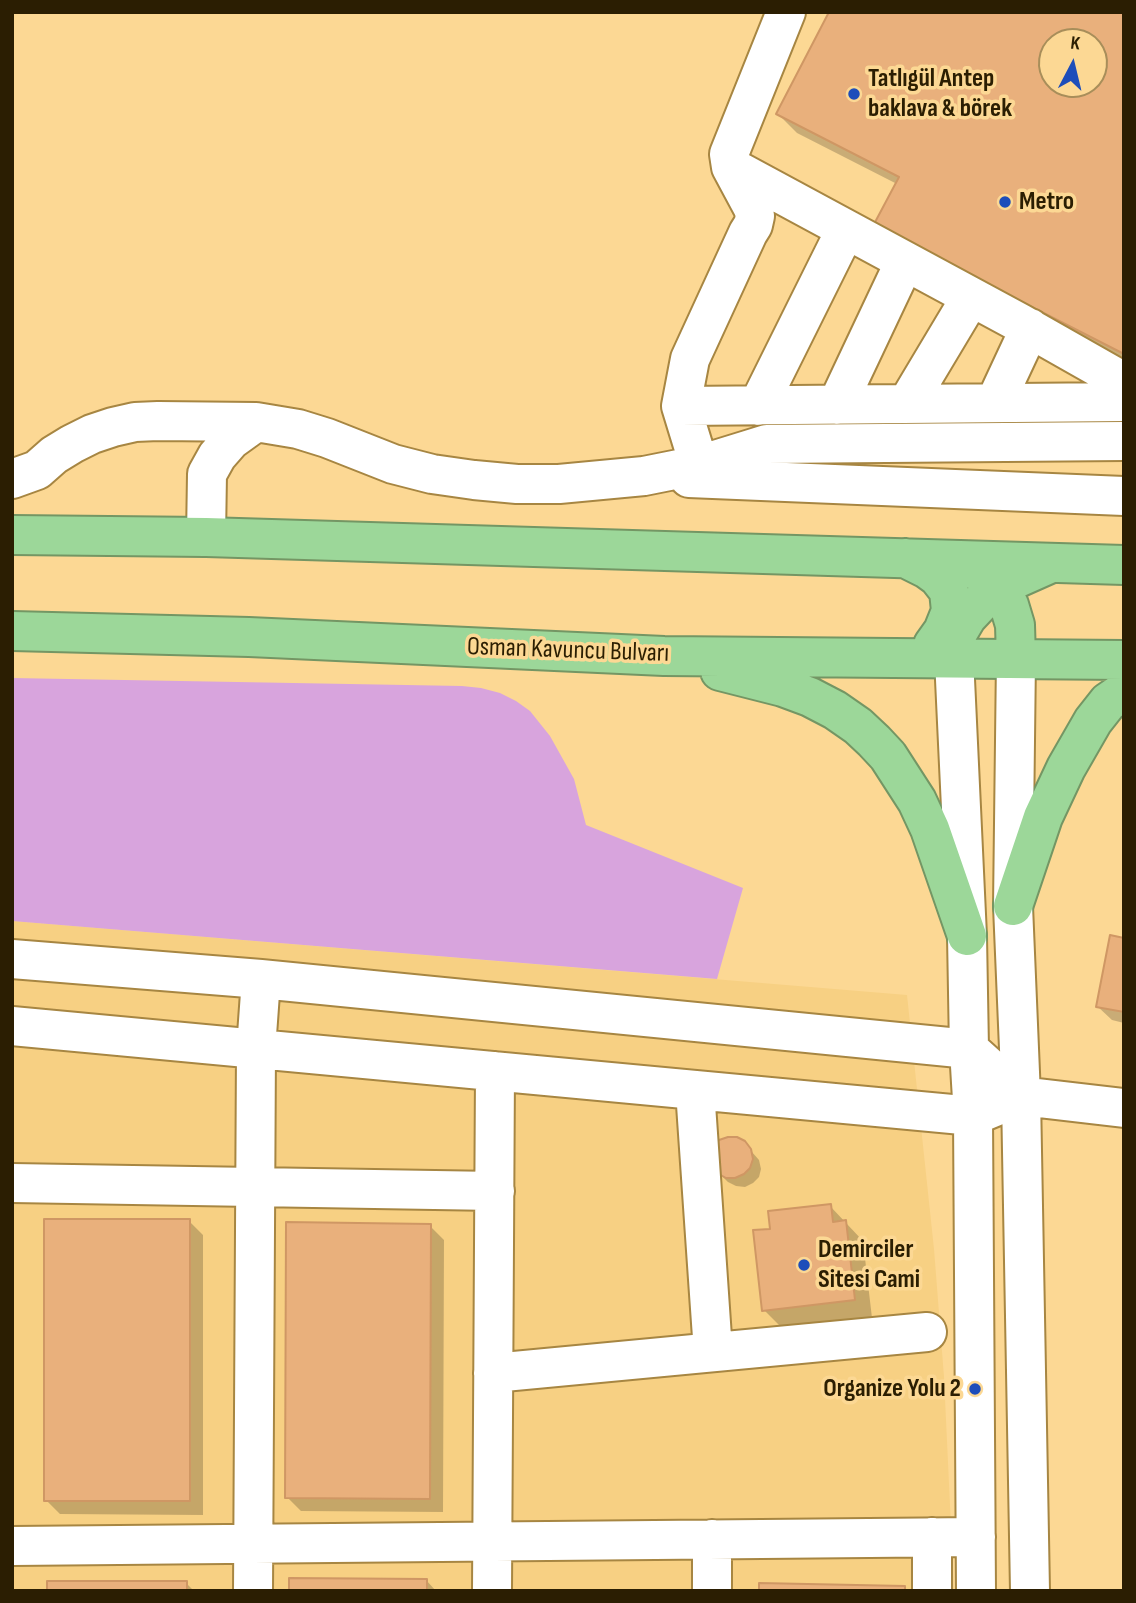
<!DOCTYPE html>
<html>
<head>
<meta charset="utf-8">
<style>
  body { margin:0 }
  #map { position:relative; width:1136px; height:1603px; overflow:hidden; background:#fcd894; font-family:"Sofia Sans Condensed",sans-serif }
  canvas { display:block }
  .frame { position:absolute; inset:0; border:14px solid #2b1e02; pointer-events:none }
  .north { position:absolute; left:1038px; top:28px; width:70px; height:70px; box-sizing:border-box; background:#fcd894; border:2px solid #a88e5a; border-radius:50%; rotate:7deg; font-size:19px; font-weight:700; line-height:28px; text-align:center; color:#2b1e02 }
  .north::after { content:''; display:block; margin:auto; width:24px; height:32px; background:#1d4dba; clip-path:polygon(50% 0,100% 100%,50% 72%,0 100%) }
</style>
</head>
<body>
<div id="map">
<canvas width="1136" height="1603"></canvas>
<div class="frame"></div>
<div class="north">K</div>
</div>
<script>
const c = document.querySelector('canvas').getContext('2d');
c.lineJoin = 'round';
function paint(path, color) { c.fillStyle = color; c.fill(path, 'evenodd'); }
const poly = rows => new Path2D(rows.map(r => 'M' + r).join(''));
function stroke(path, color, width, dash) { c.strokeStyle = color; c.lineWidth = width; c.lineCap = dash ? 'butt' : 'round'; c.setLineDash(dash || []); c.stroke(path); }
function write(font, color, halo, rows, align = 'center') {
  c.font = font + ' "Sofia Sans Condensed",sans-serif'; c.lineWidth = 7; c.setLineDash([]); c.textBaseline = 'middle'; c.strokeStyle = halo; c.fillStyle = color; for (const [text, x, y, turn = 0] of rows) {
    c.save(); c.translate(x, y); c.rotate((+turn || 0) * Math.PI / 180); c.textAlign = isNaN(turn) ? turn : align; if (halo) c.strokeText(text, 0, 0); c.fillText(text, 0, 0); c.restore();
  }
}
paint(poly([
  [12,921,907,995,934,1249,944,1377,954,1591,12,1591]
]), '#f7d083');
paint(poly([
  [12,678,462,686,481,688,500,693,516,701,530,711,550,736,574,779,586,825,743,888,717,979,12,921]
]), '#d8a4dd');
paint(poly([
  [1124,12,1124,362,894,244,897,184,797,133,778,114],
  [1052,42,1094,42,1094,84,1052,84],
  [1124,939,1124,1023,1112,1020,1097,1006],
  [744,1143,759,1160,761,1169,759,1177,753,1183,745,1187,736,1186,728,1182,718,1172],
  [830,1206,863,1241,872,1318,783,1329,764,1310,772,1230],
  [189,1221,203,1235,203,1515,60,1514,46,1500],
  [430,1226,444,1240,443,1512,301,1511,287,1497],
  [426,1580,436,1591,291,1591],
  [186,1583,194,1591,49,1591]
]), '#0003');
const building = poly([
  [829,12,1124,12,1124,354,873,226,899,177,776,114,829,12],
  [1052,42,1094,42,1094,84,1052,84,1052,42],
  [1110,935,1124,938,1124,1012,1096,1007,1110,935],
  [728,1137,737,1137,745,1141,751,1149,753,1159,750,1168,744,1174,735,1178,726,1178,717,1173,713,1147,719,1140,728,1137],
  [831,1204,833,1222,846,1220,855,1300,762,1311,753,1230,770,1229,768,1211,831,1204],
  [44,1219,190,1219,190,1501,44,1501,44,1219],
  [286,1222,431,1224,430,1499,285,1498,286,1222],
  [289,1578,427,1579,427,1591,289,1591,289,1578],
  [47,1581,187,1581,187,1591,47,1591,47,1581],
  [759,1583,905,1586,905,1591,759,1591,759,1583]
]);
paint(building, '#e9b07c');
stroke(building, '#cf9764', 2);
const minor = poly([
  [731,167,1020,323,1124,382],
  [995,403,1030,328],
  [907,404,971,297],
  [837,405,905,261],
  [681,406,1124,402],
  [758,406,846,229],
  [699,465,681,406,690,359,748,233,753,225,755,216,753,208,731,167,729,154,786,12],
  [689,478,1124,496],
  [12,479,37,470,54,455,72,444,92,434,113,427,135,422,158,421,256,422,298,429,327,438,393,464,432,474,474,480,517,484,559,484,644,476,699,465,767,444,1124,441],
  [206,537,207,474,217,456,231,440,256,422],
  [954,658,967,936,969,1049,973,1116,976,1591],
  [1016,658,1013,906,1021,1096,1030,1591],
  [12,959,261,979,969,1049,1021,1096],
  [12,1026,973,1116,1021,1096,1124,1108],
  [695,1090,713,1352],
  [12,1183,495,1191],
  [493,1373,927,1332],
  [12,1546,976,1537],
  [253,1591,256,1049,261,979],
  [492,1591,495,1071],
  [712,1591,712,1539],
  [932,1591,932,1537]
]);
const highway = poly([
  [12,535,206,537,1124,565],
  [905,558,927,569,938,577,949,591,951,611,943,631,933,645],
  [979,572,999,589,1009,605,1015,625,1016,658],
  [12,631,249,637,664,656,1124,660],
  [954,658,954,639,967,617,984,599,1011,581,1047,565],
  [720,671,783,687,810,697,835,710,858,726,874,741,888,756,917,801,930,829,967,936],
  [1013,906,1043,817,1066,768,1093,721,1108,702,1124,691]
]);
stroke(minor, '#a78642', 42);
stroke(highway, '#749664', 42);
stroke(minor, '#fff', 38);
stroke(highway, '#9cd799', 38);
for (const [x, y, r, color] of [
  [854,94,7,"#1d4dba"],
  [1005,202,7,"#1d4dba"],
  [804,1265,7,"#1d4dba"],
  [975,1389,7,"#1d4dba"]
]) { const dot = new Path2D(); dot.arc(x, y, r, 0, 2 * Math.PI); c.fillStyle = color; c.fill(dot); stroke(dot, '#fcd894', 2.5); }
write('bold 26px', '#2b1e02', '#fcd894', [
  ["Tatlıgül Antep",868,79],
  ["baklava & börek",868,109],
  ["Metro",1019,202],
  ["Demirciler",818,1250],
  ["Sitesi Cami",818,1280],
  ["Organize Yolu 2",961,1389,"right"]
], 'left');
write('26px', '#2b1e02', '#fcd894', [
  ["Osman Kavuncu Bulvarı",568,651,2]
]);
</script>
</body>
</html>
